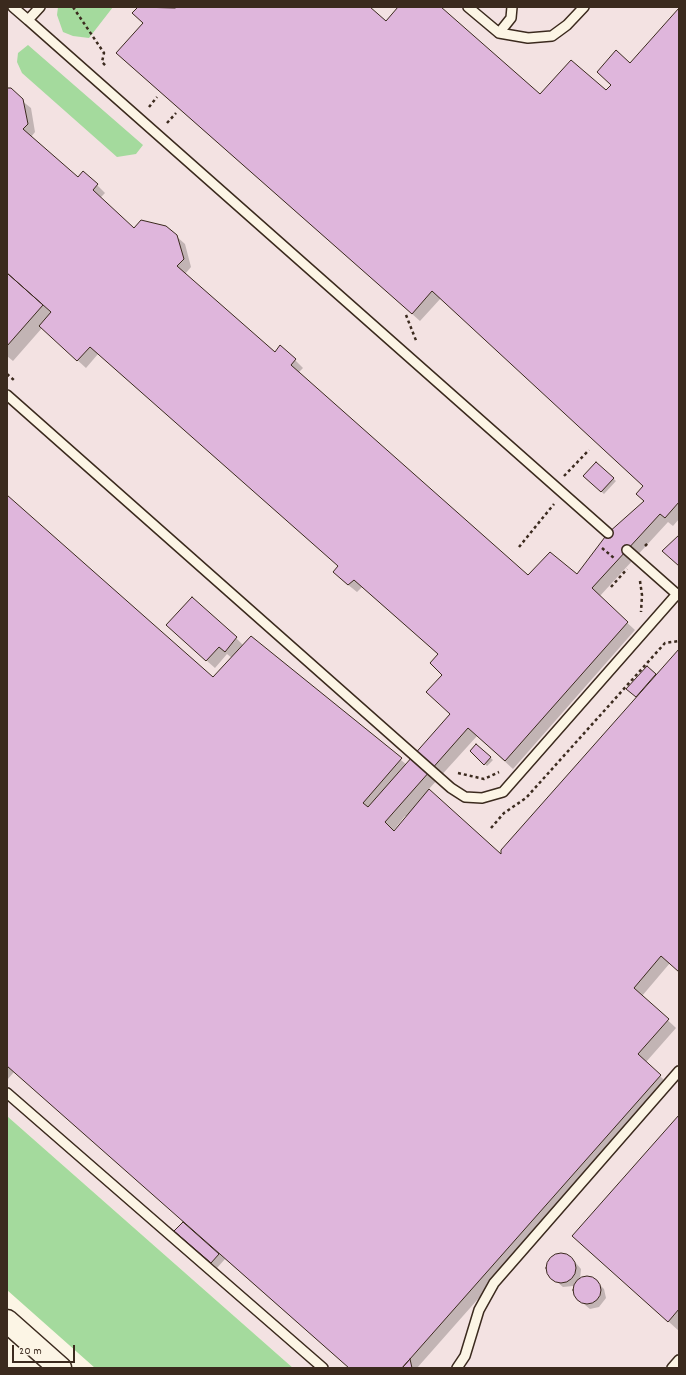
<!DOCTYPE html>
<html>
<head>
<meta charset="utf-8">
<style>
  body { margin:0 }
  #map { position:relative; width:686px; height:1375px; overflow:hidden; background:#fcf5e5; font-family:Dekko,sans-serif }
  canvas { display:block }
  .frame { position:absolute; inset:0; border:8px solid #3b2a1e; pointer-events:none }
  .scale { position:absolute; left:12px; top:1345px; width:63px; height:18px; box-sizing:border-box; border:2px solid #3b2a1e; border-top:0; padding-left:5px; font-size:12px; line-height:14px; white-space:nowrap; color:#3b2a1e; -webkit-text-stroke:3px #fcf5e5; paint-order:stroke }
</style>
</head>
<body>
<div id="map">
<canvas width="686" height="1375"></canvas>
<div class="frame"></div>
<div class="scale">20 m</div>
</div>
<script>
const c = document.querySelector('canvas').getContext('2d');
c.lineJoin = 'round';
function paint(path, color) { c.fillStyle = color; c.fill(path, 'evenodd'); }
const poly = rows => new Path2D(rows.map(r => 'M' + r).join(''));
function stroke(path, color, width, dash) { c.strokeStyle = color; c.lineWidth = width; c.lineCap = dash ? 'butt' : 'round'; c.setLineDash(dash || []); c.stroke(path); }
paint(poly([
  [7,7,679,7,679,1368,293,1368,7,1116]
]), '#f3e2e2');
paint(poly([
  [58,7,113,7,89,38,73,36,63,32,57,15],
  [28,45,143,145,136,154,117,157,22,73,17,62,18,53],
  [7,1116,293,1368,95,1368,7,1290]
]), '#a4da9d');
paint(poly([
  [138,7,172,7,175,10,178,7,369,7,386,22,400,7,439,7,540,96,606,92,679,9,679,519,673,526,668,522,599,597,635,630,513,769,477,736,428,790,502,856,637,697,628,689,647,667,656,676,679,650,679,971,670,963,642,996,676,1028,646,1062,668,1084,417,1368,349,1368,225,1259,217,1268,181,1236,176,1231,184,1222,14,1072,7,1080,7,496,213,679,232,658,227,654,215,668,175,633,236,638,243,645,251,637,407,765,451,714,439,655,362,587,357,592,342,580,339,566,98,354,86,368,42,328,13,361,7,356,7,89,31,108,35,132,31,137,78,179,83,173,97,185,105,193,100,198,134,229,176,236,185,244,191,267,185,274,275,353,295,360,303,368,298,373,528,577,577,576,645,502,637,494,644,487,441,298,420,321,125,61,144,24,133,13],
  [405,816,407,817,394,832,393,831],
  [596,463,616,481,604,494,584,476],
  [476,745,493,760,487,766,471,751],
  [679,1117,679,1331,573,1236],
  [558,1254,568,1255,574,1261,581,1269,580,1280,585,1277,594,1279,604,1289,606,1298,599,1307,590,1309,579,1300,575,1295,574,1290,577,1282,573,1286,563,1287,549,1275,547,1264,549,1260]
]), '#0003');
const building = poly([
  [138,7,175,8,177,7,370,7,386,21,398,7,441,7,540,94,571,60,606,90,611,85,597,72,616,50,630,63,679,8,679,502,665,518,660,514,592,588,628,622,505,761,468,728,385,822,394,831,429,789,501,854,501,850,679,649,679,972,661,956,634,988,669,1019,638,1054,661,1075,402,1368,349,1368,7,1066,7,495,213,677,251,636,402,758,363,803,368,807,450,714,426,692,442,675,430,663,438,654,354,580,348,585,333,572,338,566,90,347,77,361,39,326,51,312,7,273,7,88,11,88,23,99,28,124,23,129,78,177,83,171,98,184,93,190,134,228,141,220,166,226,177,235,184,259,177,266,275,352,280,345,296,359,291,365,528,575,550,552,577,574,608,533,644,501,636,494,643,486,432,291,412,314,116,53,143,23,132,13,138,7],
  [7,273,43,305,7,346,7,273],
  [596,462,614,478,601,492,583,476,596,462],
  [679,535,679,566,662,551,679,535],
  [192,597,237,637,225,652,219,647,206,661,166,625,192,597],
  [647,666,656,674,636,697,626,689,647,666],
  [476,744,491,757,484,765,470,751,476,744],
  [679,1115,679,1309,668,1322,572,1236,679,1115],
  [183,1222,219,1254,211,1263,174,1231,183,1222],
  '546 1268a15 15 0 1 1 30 0a15 15 0 1 1-30 0Z',
  '573 1290a14 14 0 1 1 28 0a14 14 0 1 1-28 0Z',
  [410,1359,412,1368,402,1368,410,1359]
]);
paint(building, '#dfb6dc');
stroke(building, '#3b2a1e', 1);
const lane = poly([
  [13,7,28,20,40,7],
  [468,7,499,33,528,38,552,36,567,25,584,7],
  [28,20,608,533],
  [499,33,511,18,512,7],
  [7,395,451,788,465,797,482,798,503,792,677,594],
  [627,550,679,596],
  [7,1093,323,1368],
  [457,1368,465,1356,479,1310,494,1283,679,1071],
  [672,1368,679,1360]
]);
const primary = poly([
  [7,1321,60,1368]
]);
stroke(lane, '#3b2a1e', 12);
stroke(primary, '#3b2a1e', 25);
stroke(poly([
  [73,7,104,53,102,62,106,66],
  [149,107,157,97],
  [167,123,176,113],
  [406,315,417,343],
  [7,374,15,381],
  [564,476,589,450],
  [645,546,649,542],
  [519,547,554,504],
  [602,548,614,558],
  [640,581,642,595,641,612],
  [611,587,627,569],
  [458,773,484,779,499,772],
  [491,828,504,813,526,798,665,643,679,641]
]), '#3b2a1e', 2.5, [3, 3]);
stroke(lane, '#fcf5e5', 9);
stroke(primary, '#fcf5e5', 22);
</script>
</body>
</html>
